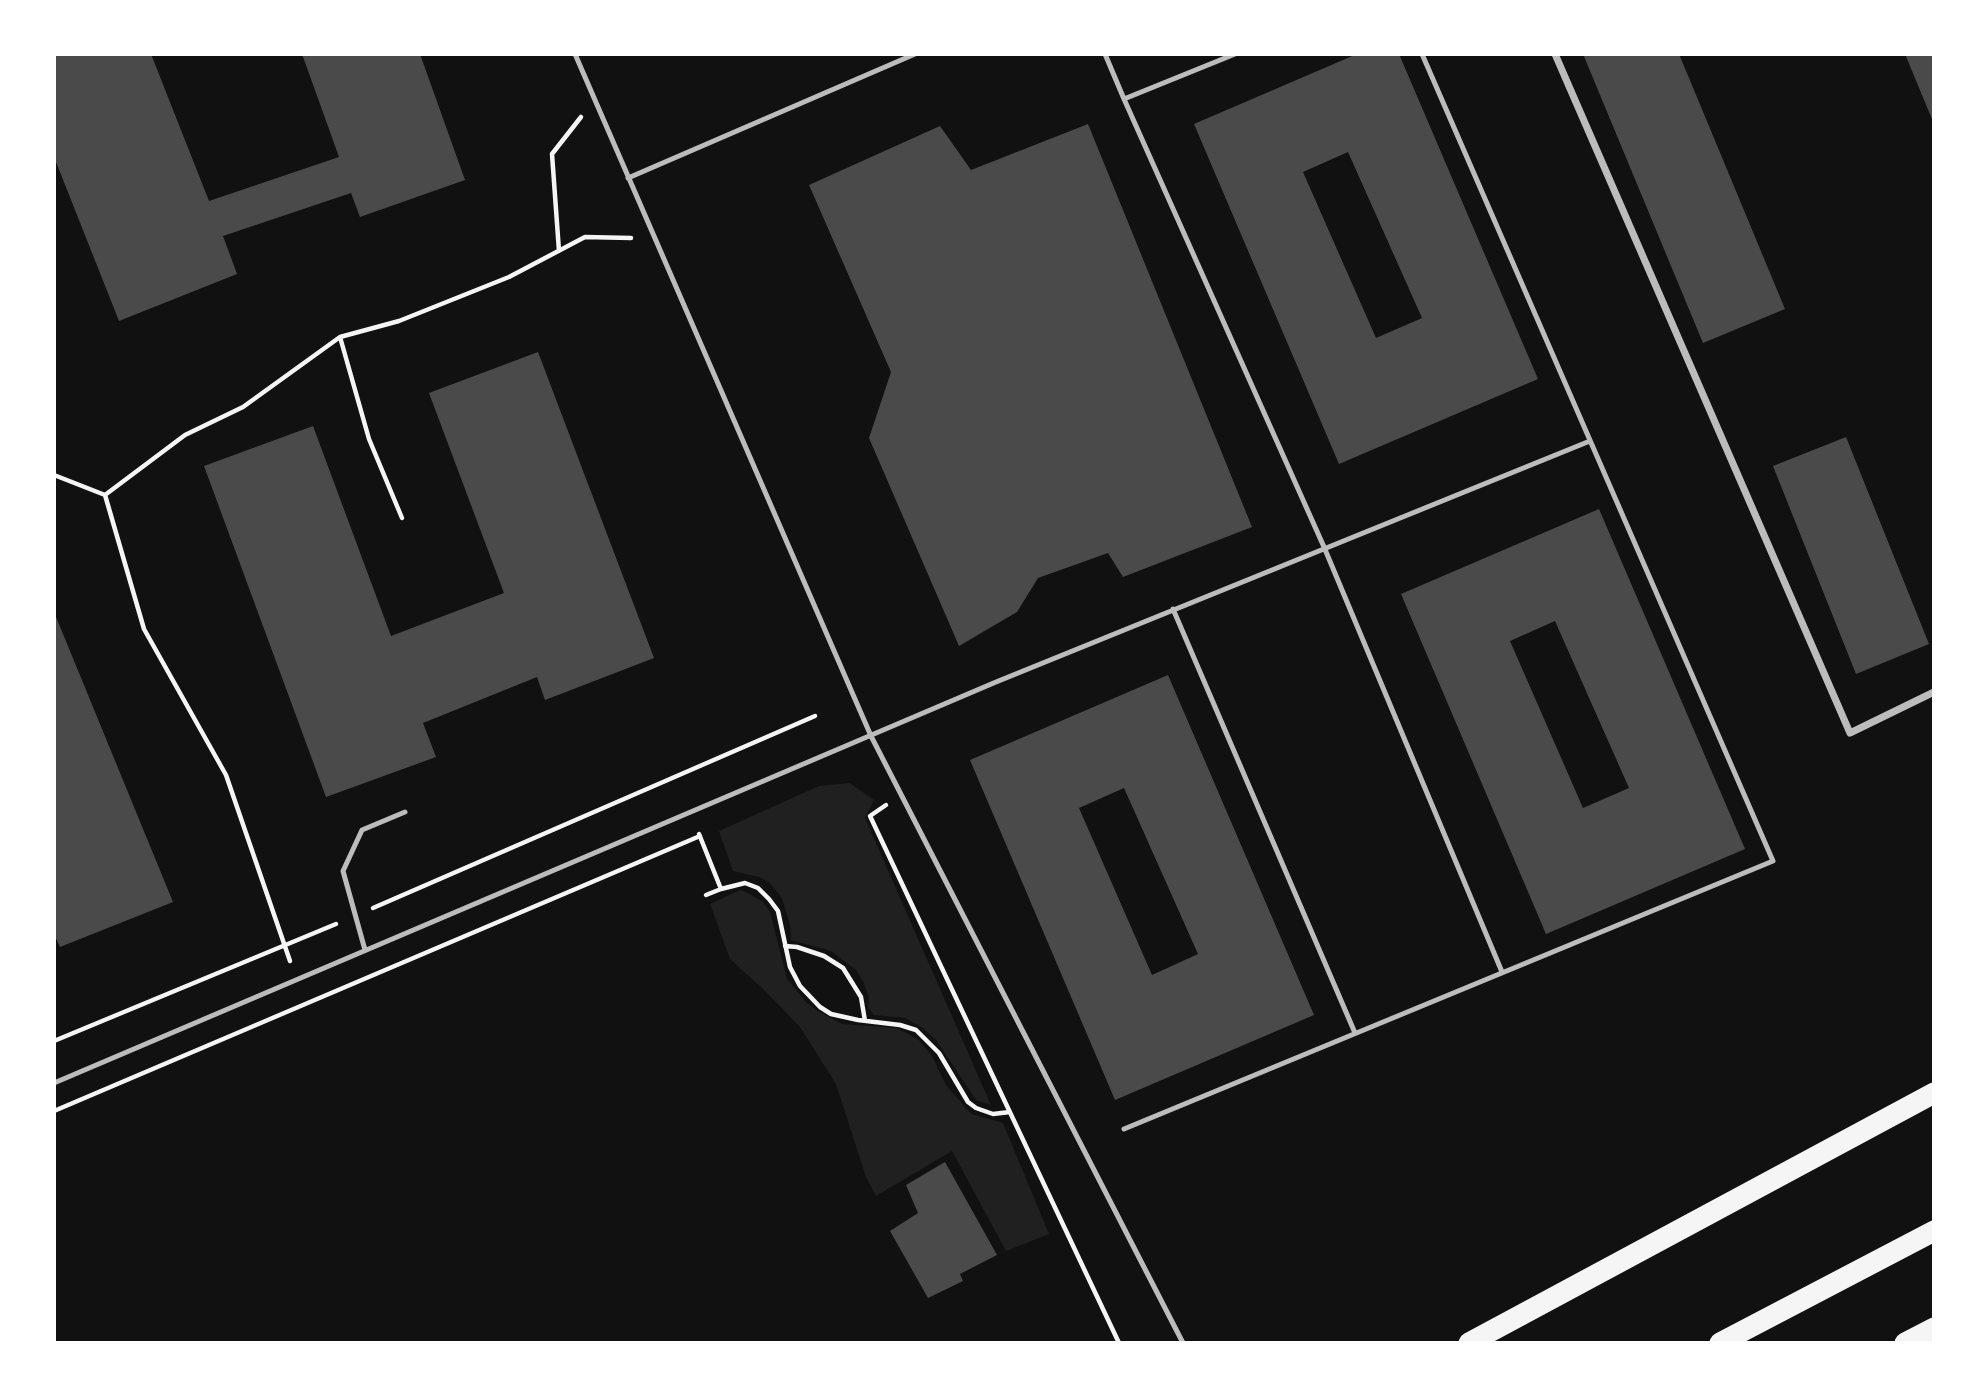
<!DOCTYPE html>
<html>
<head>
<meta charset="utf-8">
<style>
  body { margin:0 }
  #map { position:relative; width:1988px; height:1397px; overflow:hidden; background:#111; font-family:"Alegreya Sans",sans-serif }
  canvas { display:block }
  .frame { position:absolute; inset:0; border:56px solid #fff; pointer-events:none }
</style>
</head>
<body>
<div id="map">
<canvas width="1988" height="1397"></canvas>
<div class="frame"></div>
</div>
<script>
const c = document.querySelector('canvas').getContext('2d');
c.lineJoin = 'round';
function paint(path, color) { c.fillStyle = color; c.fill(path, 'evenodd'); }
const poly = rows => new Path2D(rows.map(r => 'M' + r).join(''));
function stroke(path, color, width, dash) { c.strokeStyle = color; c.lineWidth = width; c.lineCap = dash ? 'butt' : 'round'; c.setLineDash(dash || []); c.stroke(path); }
paint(poly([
  [850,783,874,800,865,818,991,1105,976,1100,936,1040,923,1028,905,1018,874,1015,868,1007,869,998,864,983,856,970,831,951,791,940,790,925,782,898,769,882,759,877,733,871,719,831,819,786],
  [740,890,746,892,763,902,770,912,787,979,806,1002,816,1010,842,1024,897,1028,919,1040,932,1056,946,1085,971,1114,1003,1123,1049,1234,1006,1251,952,1151,876,1196,866,1177,836,1084,800,1027,763,989,730,959,710,904]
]), '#202020');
paint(poly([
  [54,54,151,54,209,201,339,157,302,54,420,54,465,180,360,217,351,193,223,236,237,274,119,321,54,157],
  [1357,54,1399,54,1538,379,1339,464,1194,124],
  [1348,152,1422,318,1376,338,1303,172],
  [1583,54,1679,54,1785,309,1703,343],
  [1905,54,1934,54,1934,124],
  [1088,124,1252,527,1123,577,1108,553,1038,578,1017,612,959,646,869,438,891,372,809,185,940,126,971,170],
  [538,352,654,658,545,700,537,677,423,723,436,757,326,797,204,466,313,426,391,636,504,593,429,393],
  [1846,437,1929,644,1856,674,1773,466],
  [1599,509,1745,849,1546,934,1401,594],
  [1555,621,1629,788,1583,808,1510,641],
  [54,612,173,902,60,947,54,934],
  [1168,675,1314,1015,1115,1100,970,760],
  [1124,788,1198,954,1152,975,1079,808],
  [945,1162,997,1255,960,1274,963,1281,928,1298,890,1231,918,1213,906,1185]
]), '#4a4a4a');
stroke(poly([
  [559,251,552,154,581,117],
  [340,337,369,439,402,518],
  [54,475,105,495,185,435,243,407,340,337,399,321,509,277,585,237,631,238],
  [105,495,144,629,226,775,290,961],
  [886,805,870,816,1119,1343],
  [699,834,721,889,706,895],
  [721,889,745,883,758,888,769,899,778,911,790,967,800,986,820,1007,831,1014,858,1020,900,1025,916,1030,939,1053,968,1102,976,1108,993,1114,1010,1112],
  [373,908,815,716],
  [785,946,797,947,824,956,843,968,861,997,865,1021],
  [54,1041,336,924],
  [54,1111,700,836]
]), '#f5f5f5', 4.5);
stroke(poly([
  [575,54,871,736,1183,1343],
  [1105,54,1124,99],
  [1235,54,1124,99,1324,547,1502,972],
  [628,178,915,54],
  [1173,609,1355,1033],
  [365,950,343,871,362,830,405,812],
  [54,1083,996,682,1590,441],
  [1124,1129,1773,861,1422,54]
]), '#bcbcbc', 5);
stroke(poly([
  [1555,54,1850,733,1934,692]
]), '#bcbcbc', 7);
stroke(poly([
  [1469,1343,1934,1093],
  [1720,1343,1934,1231],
  [1905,1343,1934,1328]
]), '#f5f5f5', 21);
</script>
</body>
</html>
